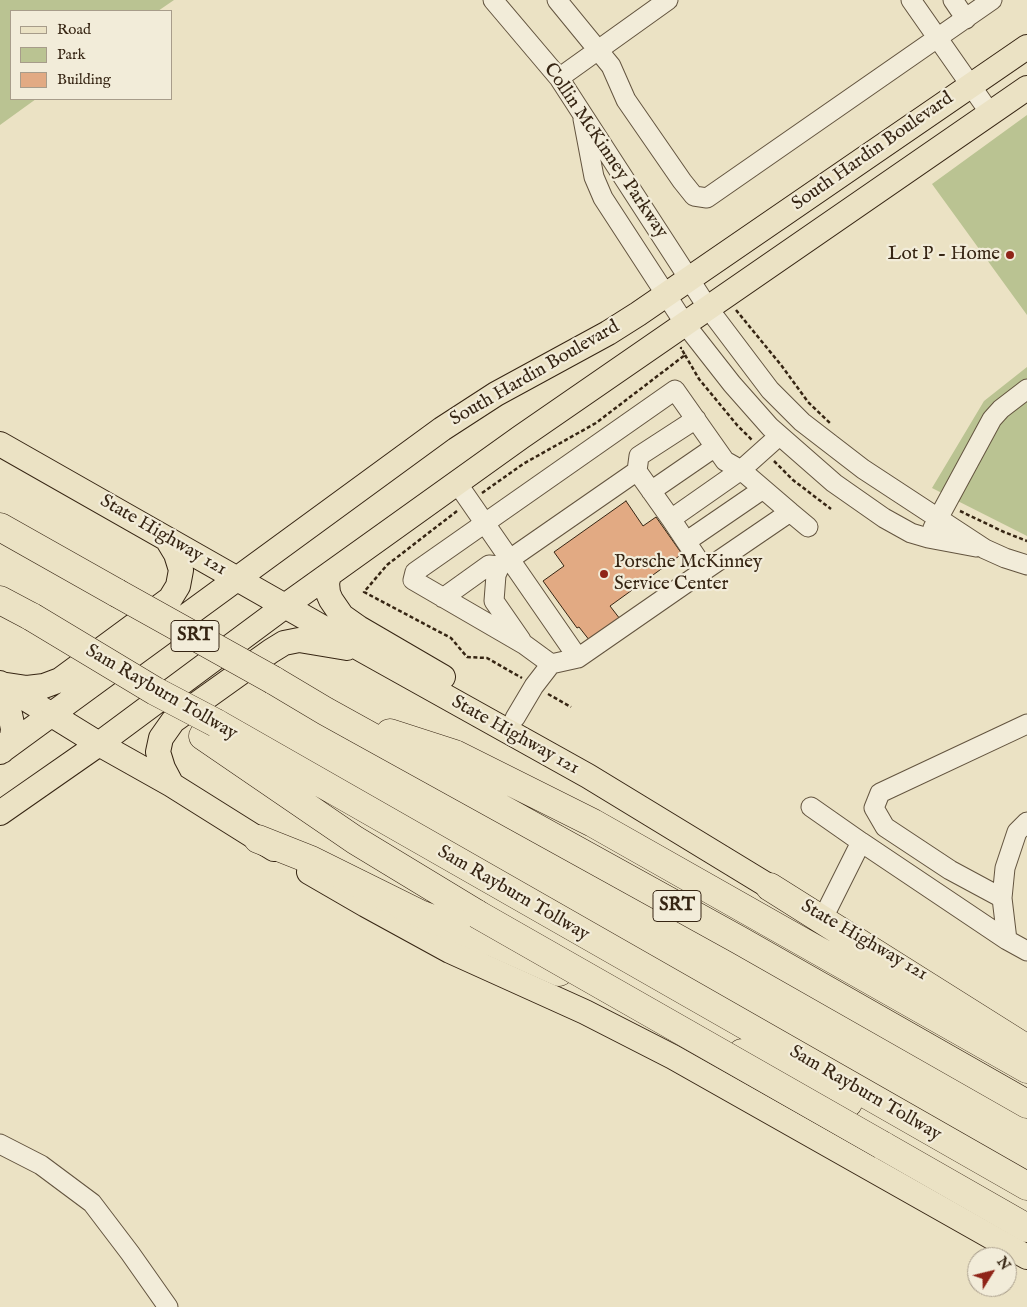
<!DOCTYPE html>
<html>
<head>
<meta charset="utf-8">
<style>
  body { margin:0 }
  #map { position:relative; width:1027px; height:1307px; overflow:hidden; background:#ebe2c4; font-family:"IM FELL English",serif }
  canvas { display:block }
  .legend { position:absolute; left:10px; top:10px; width:162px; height:90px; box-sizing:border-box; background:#f2ecd9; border:1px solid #a79c8a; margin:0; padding:6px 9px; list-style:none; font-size:15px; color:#362513 }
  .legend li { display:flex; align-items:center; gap:10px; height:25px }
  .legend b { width:25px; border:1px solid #a79c8a }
  .north { position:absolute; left:967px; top:1247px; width:50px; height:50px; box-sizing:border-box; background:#f2ecd9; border:1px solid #a79c8a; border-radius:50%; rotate:54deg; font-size:14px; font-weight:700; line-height:20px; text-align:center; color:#362513 }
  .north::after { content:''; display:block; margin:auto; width:18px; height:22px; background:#8f2418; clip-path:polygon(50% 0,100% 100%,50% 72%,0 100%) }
</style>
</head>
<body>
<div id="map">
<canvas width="1027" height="1307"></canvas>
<ul class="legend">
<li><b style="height:6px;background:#ebe2c4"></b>Road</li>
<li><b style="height:14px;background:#bac392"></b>Park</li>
<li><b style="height:14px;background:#e2aa83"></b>Building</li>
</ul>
<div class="north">N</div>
</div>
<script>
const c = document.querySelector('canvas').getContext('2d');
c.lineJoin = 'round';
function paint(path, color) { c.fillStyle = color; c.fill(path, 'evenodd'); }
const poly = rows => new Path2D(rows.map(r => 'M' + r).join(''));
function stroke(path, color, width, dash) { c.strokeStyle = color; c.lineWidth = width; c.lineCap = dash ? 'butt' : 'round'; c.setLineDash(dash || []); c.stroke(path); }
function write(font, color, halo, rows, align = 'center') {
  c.font = font + ' "IM FELL English",serif'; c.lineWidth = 4.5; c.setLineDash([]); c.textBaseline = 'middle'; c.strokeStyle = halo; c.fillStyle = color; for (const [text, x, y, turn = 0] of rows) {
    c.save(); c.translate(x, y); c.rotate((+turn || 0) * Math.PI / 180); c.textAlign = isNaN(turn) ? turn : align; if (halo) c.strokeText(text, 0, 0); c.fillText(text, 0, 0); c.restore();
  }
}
paint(poly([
  [0,0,174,0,158,11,11,11,11,99,36,99,0,125],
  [1027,115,1027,315,932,184],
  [1027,367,1027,536,932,488,984,401]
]), '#bac392');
const building = poly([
  [626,501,643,526,656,517,682,554,610,606,620,619,590,641,579,627,577,628,543,581,564,566,554,552,626,501]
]);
paint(building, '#e2aa83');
stroke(building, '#362513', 1);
const minor = poly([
  [493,0,559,78,708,308,770,390,802,422,863,469,985,549,1005,558,1027,565],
  [557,0,611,66,626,100,682,181,694,196,707,198,992,0],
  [911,0,990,113],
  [953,0,966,19],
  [559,78,668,0],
  [583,119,594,177,603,198,685,324,732,384,770,427,834,483,884,518,911,533,928,538,976,547],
  [637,471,639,456,696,419],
  [457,483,578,658,551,664,534,686,515,718],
  [651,491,715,447],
  [790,512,808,527],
  [933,528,992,419,1001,409,1027,389],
  [687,541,763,489],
  [500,566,496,575,494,601,521,640],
  [443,598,489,565,500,566,637,471,671,519,741,470,779,436],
  [578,658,705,570],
  [551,664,525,645,413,580,415,572,675,390,725,461,741,470,790,512,705,570,671,519],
  [811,807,861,842,823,918],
  [861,842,1007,940,1027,951],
  [1002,898,950,870,885,827,874,808,880,793,1027,724],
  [1007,940,1002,898,1005,868,1017,832,1027,822],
  [0,1144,41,1165,92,1203,130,1253,168,1307]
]);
const major = poly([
  [0,444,364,651,588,776,785,896],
  [329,575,327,583,328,593,331,600,342,616,359,628,443,677],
  [0,683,99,744,172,785,274,849],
  [7,685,27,688,44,686,60,680,170,599,178,586,181,570,176,554,167,539],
  [0,695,10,714,13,729,12,737,2,751],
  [0,752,442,429,496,394,608,333,638,314,1027,47],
  [172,785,163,768,158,752,161,738,173,721,271,651,284,643,299,640,347,648],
  [0,813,99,744,285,606,521,437,1027,88],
  [309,872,366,905,450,951,585,1012,673,1057,1027,1257]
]);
const highway = poly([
  [0,527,117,593],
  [0,600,32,617],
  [273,680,325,711,739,940,1027,1104],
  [216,723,1027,1186],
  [390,733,455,754,593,823,1027,1069],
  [203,736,355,840,477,914],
  [258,839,311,860,420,914,494,943,559,972],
  [770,887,1024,1047],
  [742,1053,848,1103],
  [882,1145,1027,1228]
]);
stroke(minor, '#63543f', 21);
stroke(major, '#362513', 26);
stroke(highway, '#362513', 29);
stroke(poly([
  [736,310,781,365,808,402,830,423],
  [685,355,699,379,737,425,752,440],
  [774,461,793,480,831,509],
  [482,493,523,464,596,423,685,355,681,348,682,348],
  [457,511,387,565,364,592,451,638,467,657,487,658,522,678],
  [960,511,1004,532,1027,541],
  [548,694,571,707]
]), '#362513', 2.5, [4, 2.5]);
stroke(minor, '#f2ecd9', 19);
stroke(major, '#ebe2c4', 24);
stroke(highway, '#ebe2c4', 28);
const highwayBridge = poly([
  [117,593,273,680],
  [32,617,155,691,216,723],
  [477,914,882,1145]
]);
stroke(highwayBridge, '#362513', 29, []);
stroke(highwayBridge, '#ebe2c4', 28);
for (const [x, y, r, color] of [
  [1010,255,5,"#8f2418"],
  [604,574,5,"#8f2418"]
]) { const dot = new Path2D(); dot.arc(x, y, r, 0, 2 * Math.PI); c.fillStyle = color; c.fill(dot); stroke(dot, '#f2ecd9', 2); }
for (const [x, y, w] of [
  [195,636,48],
  [677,906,48]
]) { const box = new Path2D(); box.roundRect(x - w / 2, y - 15.5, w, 31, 4); c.fillStyle = '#f2ecd9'; c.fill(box); stroke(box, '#362513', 1); }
write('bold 18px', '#362513', null, [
  ["SRT",195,636],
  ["SRT",677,906]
]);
write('19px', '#362513', '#f2ecd9', [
  ["Collin McKinney Parkway",605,151,56],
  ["South Hardin Boulevard",873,152,-35],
  ["South Hardin Boulevard",535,374,-30],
  ["State Highway 121",163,536,30],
  ["Sam Rayburn Tollway",161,693,30],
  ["State Highway 121",515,736,29],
  ["Sam Rayburn Tollway",513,894,30],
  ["State Highway 121",864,941,30],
  ["Sam Rayburn Tollway",865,1094,30]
]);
write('19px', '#362513', '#f2ecd9', [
  ["Lot P - Home",1000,255],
  ["Porsche McKinney",614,563,"left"],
  ["Service Center",614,585,"left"]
], 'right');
</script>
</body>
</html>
